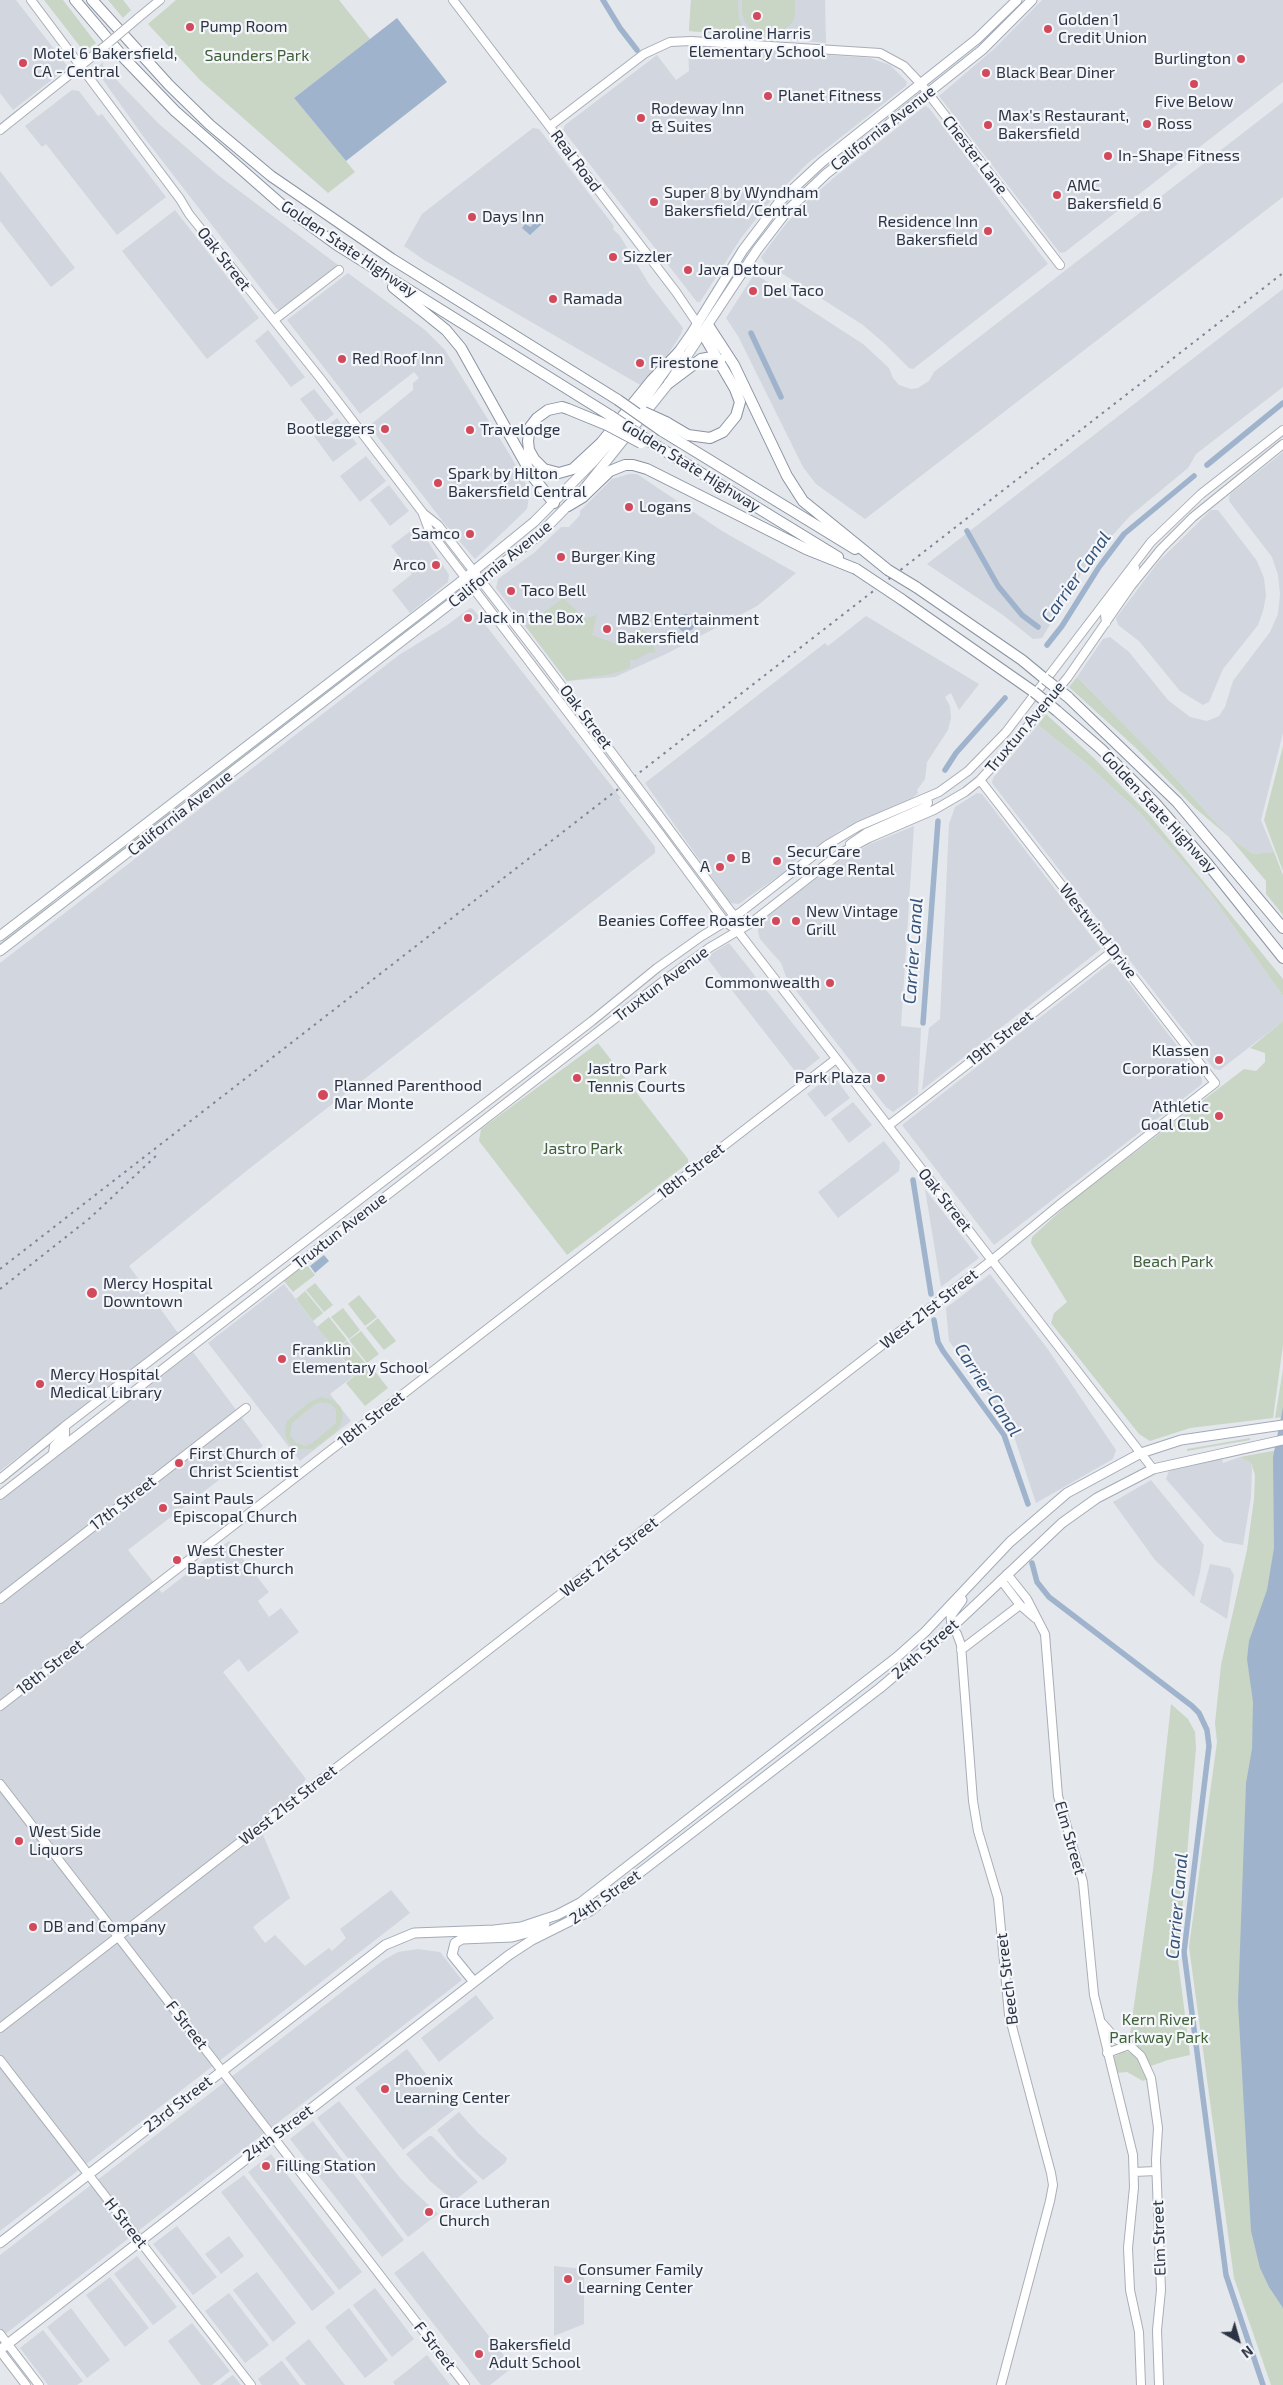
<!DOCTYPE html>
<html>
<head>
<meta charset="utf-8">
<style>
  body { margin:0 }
  #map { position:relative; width:1283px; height:2385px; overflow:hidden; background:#e4e7ec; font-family:"Exo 2",sans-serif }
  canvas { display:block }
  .north { position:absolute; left:1213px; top:2315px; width:50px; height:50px; -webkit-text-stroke:4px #f4f6f9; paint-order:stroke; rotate:142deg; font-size:14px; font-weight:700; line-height:20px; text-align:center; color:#2b3445 }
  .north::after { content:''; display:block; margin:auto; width:18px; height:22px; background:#2b3445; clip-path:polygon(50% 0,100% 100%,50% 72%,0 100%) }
</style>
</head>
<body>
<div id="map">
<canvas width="1283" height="2385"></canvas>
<div class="north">N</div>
</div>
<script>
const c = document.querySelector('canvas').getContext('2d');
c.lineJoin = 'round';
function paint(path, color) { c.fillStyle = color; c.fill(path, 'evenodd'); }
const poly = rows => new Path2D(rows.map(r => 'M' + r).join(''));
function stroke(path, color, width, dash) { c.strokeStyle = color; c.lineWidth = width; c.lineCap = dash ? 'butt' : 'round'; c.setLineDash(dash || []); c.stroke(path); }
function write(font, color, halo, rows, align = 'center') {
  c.font = font + ' "Exo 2",sans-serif'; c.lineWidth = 4.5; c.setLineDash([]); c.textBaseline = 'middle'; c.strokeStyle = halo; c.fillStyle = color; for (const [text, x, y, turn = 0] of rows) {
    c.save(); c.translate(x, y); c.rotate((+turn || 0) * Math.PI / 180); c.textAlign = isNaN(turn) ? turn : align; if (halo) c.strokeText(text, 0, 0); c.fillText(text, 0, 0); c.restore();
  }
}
paint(poly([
  [0,0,16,0,68,67,13,110,0,93],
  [691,0,825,0,826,43,689,31],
  [1042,0,1283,0,1283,82,1065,252,1060,253,939,96,994,49],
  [688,45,870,58,890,65,907,82,906,86,808,163,772,199,741,238,700,302,697,302,563,130,565,125,657,55,676,80,689,71],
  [103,62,103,66,159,124,218,175,338,265,280,310,277,309,143,136,98,73,97,69],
  [72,90,79,91,98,116,102,114,166,197,117,235,46,144,42,147,25,126],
  [1283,102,1283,197,865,519,816,484,803,467,738,336,726,318,753,276,758,276,863,344,889,368,893,378,899,385,911,389,918,388,929,381,934,372],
  [925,106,929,108,1048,264,913,369,909,368,885,344,863,325,764,262,761,257,785,225,806,202,836,176],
  [533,128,539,129,614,226,613,229,620,236,649,284,683,328,681,334,667,356,642,386,424,260,404,246,422,214],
  [0,171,75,268,51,287,0,221],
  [175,210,259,318,207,359,122,251],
  [348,273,425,330,445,350,510,455,530,491,527,509,475,559,448,528,369,426,413,390,413,383,419,378,414,372,360,414,287,320],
  [1283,289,1283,387,1196,454,1188,468,1130,516,1088,562,1042,638,1033,639,1003,615,927,564],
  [268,330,305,377,291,387,255,341],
  [314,389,334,414,320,425,300,399],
  [337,418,357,444,333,462,314,436],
  [1283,452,1283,733,1261,820,1274,852,1253,854,1229,837,1158,759,1077,677,1103,639,1110,637,1129,652,1168,700,1190,717,1207,721,1219,716,1225,707,1233,681,1270,632,1278,614,1280,594,1278,575,1272,557,1229,501,1230,494],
  [366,456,386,481,360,502,340,476],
  [629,474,637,474,722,531,796,573,757,606,668,653,615,677,567,681,496,588,498,579,535,552,561,527,569,527,580,515,580,511,612,479],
  [389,485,409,511,390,526,370,500],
  [1211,510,1218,510,1257,561,1264,578,1266,596,1263,611,1258,625,1223,669,1209,702,1203,705,1180,691,1139,641,1118,625,1116,618,1159,561],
  [413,529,421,530,449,575,448,582,410,613,392,590,412,574,391,546],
  [470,608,473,609,621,798,619,800,655,847,655,853,250,1168,129,1266,178,1333,0,1471,0,963,399,655,446,626],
  [866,616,979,684,959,710,951,693,945,697,950,706,951,718,948,730,927,762,925,779,917,790,918,793,911,799,841,830,806,854,801,854,786,871,747,898,739,904,730,903,645,783,825,643,828,646],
  [1038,725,1087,764,1140,813,1210,893,1283,996,1283,1021,1220,1070,1214,1069,992,783,993,778],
  [977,793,982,794,1101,949,922,1090,929,1028,940,1019,949,824,955,807],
  [914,826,901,1026,921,1028,918,1094,893,1112,886,1107,787,979,781,963,760,939,758,932,759,923,837,862,870,844],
  [729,943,820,1058,798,1075,706,957],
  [1110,963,1115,965,1202,1078,1202,1084,994,1245,902,1125],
  [832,1074,850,1098,825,1117,807,1094],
  [853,1102,872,1125,849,1143,831,1119],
  [884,1141,900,1162,899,1171,838,1218,818,1192],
  [925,1189,979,1258,941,1287],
  [990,1274,1047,1348,1116,1450,1113,1459,1036,1503,1010,1424,949,1341,946,1308],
  [284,1284,355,1375,330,1394,351,1421,300,1461,208,1343],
  [193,1352,263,1446,128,1550,162,1593,229,1541,269,1592,258,1601,269,1617,281,1608,299,1632,248,1672,239,1659,223,1672,306,1779,263,1835,290,1898,253,1927,265,1943,275,1935,305,1966,329,1948,332,1951,346,1938,340,1929,391,1890,410,1913,0,2231,0,1500],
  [1240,1457,1251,1463,1252,1469,1251,1497,1243,1545,1224,1542,1215,1535,1166,1479,1169,1471,1222,1459,1223,1463],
  [1151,1480,1204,1545,1200,1572,1194,1597,1155,1560,1113,1502],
  [1210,1564,1230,1568,1234,1575,1227,1619,1200,1602],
  [418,1949,440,1952,462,1980,0,2338,0,2255,382,1961,398,1952],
  [476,1995,494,2018,439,2062,421,2038],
  [407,2049,452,2108,455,2106,456,2108,403,2150,355,2088],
  [339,2101,401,2179,438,2214,408,2237,317,2118],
  [459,2112,478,2133,507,2158,505,2163,483,2180,459,2158,437,2130],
  [313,2121,404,2240,382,2257,290,2139],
  [429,2136,432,2136,478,2182,454,2201,430,2181,406,2154],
  [271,2154,362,2272,339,2290,248,2172],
  [244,2175,335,2293,312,2311,221,2192],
  [177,2226,217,2277,193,2295,153,2244],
  [229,2236,244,2256,221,2274,205,2254],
  [423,2251,513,2367,490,2385,481,2385,394,2273],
  [137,2256,177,2307,153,2325,114,2274],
  [554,2266,584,2269,584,2324,554,2336],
  [257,2272,296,2323,273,2342,233,2290],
  [110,2277,149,2328,125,2347,86,2295],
  [375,2288,414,2339,392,2357,353,2305],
  [229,2293,269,2345,245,2363,205,2311],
  [71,2308,110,2360,87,2378,47,2327],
  [349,2308,388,2360,365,2378,325,2327],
  [192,2323,230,2371,212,2385,201,2385,168,2341],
  [43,2330,83,2381,77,2385,48,2385,20,2348],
  [309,2339,345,2385,306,2385,285,2358],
  [427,2355,450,2385,395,2385,393,2382],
  [281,2361,282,2361,300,2385,262,2385,258,2379],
  [233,2375,241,2385,220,2385,227,2379]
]), '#d2d6de');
paint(poly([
  [44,0,63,0,96,43,88,49,82,49],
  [108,0,123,0,131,10,123,18],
  [176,0,339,0,370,39,294,98,355,172,328,193,200,80,148,24],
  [691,0,738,0,739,19,745,35,689,31],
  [742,0,795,0,795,17,791,24,780,33,760,35,752,30,745,22,742,13],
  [563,598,576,610,581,619,597,615,592,635,622,646,638,629,644,630,653,639,655,653,650,652,636,660,630,660,630,668,611,674,567,681,526,626],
  [432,609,424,620,213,782,206,783],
  [1077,677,1158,759,1229,837,1253,854,1274,852,1283,875,1283,915,1266,894,1266,881,1229,837,1195,808,1136,748,1069,687],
  [1046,714,1095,759,1150,816,1283,979,1283,996,1210,893,1140,813,1087,764,1038,725],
  [1283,746,1283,871,1264,820],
  [194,791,168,816,76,888,69,889],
  [56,900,37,918,0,947,0,943],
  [1283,1021,1283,1345,1273,1418,1190,1428,1150,1441,1139,1434,1051,1323,1054,1313,1067,1302,1031,1243,1032,1237,1070,1202,1244,1069,1256,1071,1265,1062,1265,1053,1250,1048],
  [598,1043,688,1159,688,1163,567,1255,479,1141,481,1129],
  [306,1264,315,1275,293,1292,284,1281],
  [315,1283,333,1305,324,1312,306,1290],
  [305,1291,323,1313,313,1321,296,1299],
  [359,1295,377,1317,365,1326,348,1304],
  [343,1308,360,1330,349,1339,331,1317],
  [329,1317,347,1340,335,1349,317,1327],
  [378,1318,396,1341,384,1350,366,1328],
  [361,1331,379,1354,367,1363,349,1340],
  [347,1341,366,1364,355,1373,336,1350],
  [369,1364,388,1388,365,1406,346,1383],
  [1283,1369,1283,1417,1275,1418],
  [322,1397,333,1400,340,1406,343,1413,341,1424,335,1433,313,1449,298,1449,291,1445,286,1438,285,1429,287,1421,311,1401],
  [322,1402,331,1404,336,1410,336,1423,311,1444,305,1446,296,1443,290,1435,292,1423,315,1404],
  [1250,1438,1250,1440,1187,1451,1187,1449],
  [1283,1449,1283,2385,1271,2385,1234,2278,1189,1947,1217,1742,1215,1723,1221,1665,1247,1550,1254,1499,1255,1475,1251,1463,1240,1457],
  [1171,1704,1188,1719,1195,1732,1196,1748,1178,1960,1190,2055,1168,2060,1151,2066,1142,2051,1129,2041,1153,1870],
  [1124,2052,1128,2052,1136,2056,1148,2079,1143,2081,1127,2072,1116,2073,1113,2057]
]), '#c9d6c5');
paint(poly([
  [397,18,447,82,346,161,294,98],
  [541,219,544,222,530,235,522,228,525,224,531,227,533,222],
  '677 623a9 9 0 1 1 18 0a9 9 0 1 1-18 0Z',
  [324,1255,329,1261,315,1273,310,1266],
  [1283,1407,1283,2308,1269,2287,1260,2268,1251,2231,1238,2003,1246,1783,1252,1749,1253,1702,1247,1659,1249,1641,1267,1590,1274,1548,1273,1457]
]), '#9fb4cc');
stroke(poly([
  [603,0,620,28,637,50],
  [751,333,781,397],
  [1207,465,1283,403],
  [967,531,998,586,1022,615,1038,627],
  [1047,645,1062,626,1099,567,1124,534,1194,476],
  [945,770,956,753,1005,698],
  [923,1023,938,821],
  [913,1180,931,1294],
  [934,1320,938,1342,943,1351,1004,1435,1028,1504],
  [1032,1563,1037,1582,1049,1597,1192,1706,1199,1713,1207,1730,1209,1746,1184,1952,1226,2275,1263,2385]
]), '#9fb4cc', 5.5);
const secondary = poly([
  [31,0,180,199,189,214,320,378,423,513,438,525,540,657],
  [453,0,676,292,697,323],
  [138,18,160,0],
  [550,126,644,54,670,42,691,41,880,53,904,66,921,84,1060,265],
  [0,130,104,47],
  [274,320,339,270],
  [423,514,429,530,531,664],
  [1106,623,1105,614,1135,568],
  [658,814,734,916,735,921],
  [660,834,725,922,737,930,1153,1469],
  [850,844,866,833,925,807,928,803,927,798],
  [888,1126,1113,951],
  [53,1453,54,1446,65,1435,65,1426],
  [0,1479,65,1426,592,1021,657,968,702,936,741,912,827,845,859,826,939,792,968,771,1006,732,1151,542,1201,494,1283,430],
  [0,1495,666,979,709,948,751,923,839,854,869,838,934,810,965,792,980,780,1015,742,1068,677,1131,586,1161,549,1193,517,1283,444],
  [1007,1574,1027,1599,1045,1634,1058,1796,1083,1882,1094,1995,1133,2155,1134,2187,1128,2248,1130,2290,1139,2332,1141,2385],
  [1001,1580,1020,1605,1035,1618],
  [0,1599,246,1408],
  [952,1627,957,1634,961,1645,973,1801,978,1831,998,1898,1009,2015,1051,2173,1053,2185,1050,2201,1001,2385],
  [961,1650,1020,1605],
  [0,1706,836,1059],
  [0,1784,465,2385],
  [1102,2023,1116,2039,1129,2045,1141,2056,1151,2078,1158,2128,1156,2160,1161,2290,1157,2330,1159,2385],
  [0,2028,992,1260,1059,1205,1215,1083,980,780],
  [1107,2053,1129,2045],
  [0,2060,251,2385],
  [1134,2172,1156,2171],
  [0,2334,39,2385],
  [0,2351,26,2385]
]);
const primary = poly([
  [0,936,459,583,534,522,594,461,636,412,691,334,743,250,780,201,822,162,977,39,1017,0],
  [0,951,538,536,584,489,669,383,757,250,787,211,826,174,982,50,1032,0],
  [952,1627,951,1615,962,1600],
  [474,1982,452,1955,455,1943,462,1939,512,1937,534,1931,545,1924],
  [0,2243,385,1945,414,1933,494,1930,521,1927,557,1915,580,1903,897,1657,925,1632,1010,1542,1067,1493,1141,1453,1181,1440,1283,1425],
  [0,2350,509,1955,532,1940,590,1911,880,1688,952,1627,1062,1523,1097,1498,1153,1469,1283,1440]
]);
const highway = poly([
  [75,0,124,58,175,111,282,205,337,245,611,416],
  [92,0,169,85,210,125,271,176,392,259,618,400],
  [393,287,446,330,461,348,533,477,554,503],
  [708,325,734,365,787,476,803,501,888,570],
  [669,383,701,359,712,357,720,360],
  [666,422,688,435,710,438,723,432,736,416,740,402,735,389,703,334],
  [607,425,568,409,562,407,548,410,537,418,530,427,528,441,529,450,534,459,544,469,559,473,573,469,601,443,652,380,679,352],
  [662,431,855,549],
  [652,443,838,557],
  [568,506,583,497,610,471,625,465,633,465,647,469,806,549,856,569],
  [916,587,1022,660,1045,679],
  [901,599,1034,692],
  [1068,697,1177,802,1283,928],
  [1057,711,1101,749,1155,803,1207,863,1283,958]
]);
stroke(secondary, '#a9aeb7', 10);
stroke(primary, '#a3abb8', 11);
stroke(highway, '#8b94a3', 12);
stroke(secondary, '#fff', 8);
stroke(primary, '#fff', 9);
stroke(highway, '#fff', 10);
stroke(poly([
  [0,1269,1283,273],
  [0,1289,90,1218,158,1154]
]), '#7d8696', 2, [2.5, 5]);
const secondaryBridge = poly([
  [104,47,138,18],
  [540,657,658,814],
  [531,664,660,834]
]);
const highwayBridge = poly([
  [618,400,662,431],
  [644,412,666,422],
  [611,416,652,443],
  [607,425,641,443],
  [856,569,901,599],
  [888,570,916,587],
  [1045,679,1068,697],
  [1034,692,1057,711]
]);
stroke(secondaryBridge, '#a9aeb7', 10, []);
stroke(highwayBridge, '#8b94a3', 12, []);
stroke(secondaryBridge, '#fff', 8);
stroke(highwayBridge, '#fff', 10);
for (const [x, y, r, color] of [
  [757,16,5,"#d1495b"],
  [190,27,5,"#d1495b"],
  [1048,29,5,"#d1495b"],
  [1241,59,5,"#d1495b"],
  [23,63,5,"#d1495b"],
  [986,73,5,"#d1495b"],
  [1194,84,5,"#d1495b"],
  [768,96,5,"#d1495b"],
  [641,118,5,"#d1495b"],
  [1147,124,5,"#d1495b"],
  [988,125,5,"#d1495b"],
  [1108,156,5,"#d1495b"],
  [1057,195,5,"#d1495b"],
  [654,202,5,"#d1495b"],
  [472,217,5,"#d1495b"],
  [988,231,5,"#d1495b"],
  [613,257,5,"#d1495b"],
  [688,270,5,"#d1495b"],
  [753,291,5,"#d1495b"],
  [553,299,5,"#d1495b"],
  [342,359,5,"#d1495b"],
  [640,363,5,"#d1495b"],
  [385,429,5,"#d1495b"],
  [470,430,5,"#d1495b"],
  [438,483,5,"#d1495b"],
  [629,507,5,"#d1495b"],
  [470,534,5,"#d1495b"],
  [561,557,5,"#d1495b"],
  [436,565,5,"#d1495b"],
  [511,591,5,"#d1495b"],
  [468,618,5,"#d1495b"],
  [607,629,5,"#d1495b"],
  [731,858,5,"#d1495b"],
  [777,861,5,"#d1495b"],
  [720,867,5,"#d1495b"],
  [776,921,5,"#d1495b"],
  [796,921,5,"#d1495b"],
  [830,983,5,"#d1495b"],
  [1219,1060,5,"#d1495b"],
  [577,1078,5,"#d1495b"],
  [881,1078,5,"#d1495b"],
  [323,1095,6,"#d1495b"],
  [1219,1116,5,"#d1495b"],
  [92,1293,6,"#d1495b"],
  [282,1359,5,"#d1495b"],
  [40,1384,5,"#d1495b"],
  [179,1463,5,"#d1495b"],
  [163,1508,5,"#d1495b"],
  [177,1560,5,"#d1495b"],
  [19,1841,5,"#d1495b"],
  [33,1927,5,"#d1495b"],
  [385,2089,5,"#d1495b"],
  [266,2166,5,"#d1495b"],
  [429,2212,5,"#d1495b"],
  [568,2279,5,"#d1495b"],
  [479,2354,5,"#d1495b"]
]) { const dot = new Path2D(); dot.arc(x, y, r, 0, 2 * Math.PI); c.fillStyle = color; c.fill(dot); stroke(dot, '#f4f6f9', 2); }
write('16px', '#2b3445', '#f4f6f9', [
  ["Golden 1",1058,20],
  ["Credit Union",1058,38],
  ["Pump Room",200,27],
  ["Caroline Harris",757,34,"center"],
  ["Elementary School",757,52,"center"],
  ["Motel 6 Bakersfield,",33,54],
  ["CA - Central",33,72],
  ["Burlington",1231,59,"right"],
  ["Black Bear Diner",996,73],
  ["Planet Fitness",778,96],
  ["Five Below",1194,102,"center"],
  ["Rodeway Inn",651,109],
  ["& Suites",651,127],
  ["Max's Restaurant,",998,116],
  ["Bakersfield",998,134],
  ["Ross",1157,124],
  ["In-Shape Fitness",1118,156],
  ["AMC",1067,186],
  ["Bakersfield 6",1067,204],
  ["Super 8 by Wyndham",664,193],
  ["Bakersfield/Central",664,211],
  ["Days Inn",482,217],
  ["Residence Inn",978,222,"right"],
  ["Bakersfield",978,240,"right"],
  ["Sizzler",623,257],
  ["Java Detour",698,270],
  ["Del Taco",763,291],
  ["Ramada",563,299],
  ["Red Roof Inn",352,359],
  ["Firestone",650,363],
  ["Bootleggers",375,429,"right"],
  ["Travelodge",480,430],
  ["Spark by Hilton",448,474],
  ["Bakersfield Central",448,492],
  ["Logans",639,507],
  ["Samco",460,534,"right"],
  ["Burger King",571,557],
  ["Arco",426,565,"right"],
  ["Taco Bell",521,591],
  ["Jack in the Box",478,618],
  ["MB2 Entertainment",617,620],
  ["Bakersfield",617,638],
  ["SecurCare",787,852],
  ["Storage Rental",787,870],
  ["B",741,858],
  ["A",710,867,"right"],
  ["New Vintage",806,912],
  ["Grill",806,930],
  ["Beanies Coffee Roaster",766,921,"right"],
  ["Commonwealth",820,983,"right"],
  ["Klassen",1209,1051,"right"],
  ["Corporation",1209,1069,"right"],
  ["Jastro Park",587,1069],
  ["Tennis Courts",587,1087],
  ["Park Plaza",871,1078,"right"],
  ["Planned Parenthood",334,1086],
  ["Mar Monte",334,1104],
  ["Athletic",1209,1107,"right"],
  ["Goal Club",1209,1125,"right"],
  ["Mercy Hospital",103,1284],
  ["Downtown",103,1302],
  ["Franklin",292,1350],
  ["Elementary School",292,1368],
  ["Mercy Hospital",50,1375],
  ["Medical Library",50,1393],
  ["First Church of",189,1454],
  ["Christ Scientist",189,1472],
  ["Saint Pauls",173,1499],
  ["Episcopal Church",173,1517],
  ["West Chester",187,1551],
  ["Baptist Church",187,1569],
  ["West Side",29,1832],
  ["Liquors",29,1850],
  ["DB and Company",43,1927],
  ["Phoenix",395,2080],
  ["Learning Center",395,2098],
  ["Filling Station",276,2166],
  ["Grace Lutheran",439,2203],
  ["Church",439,2221],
  ["Consumer Family",578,2270],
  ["Learning Center",578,2288],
  ["Bakersfield",489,2345],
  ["Adult School",489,2363]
], 'left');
write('16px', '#3f6138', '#f4f6f9', [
  ["Saunders Park",257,56],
  ["Jastro Park",583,1149],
  ["Beach Park",1173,1262],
  ["Kern River",1159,2020],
  ["Parkway Park",1159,2038]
]);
write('16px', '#2b3445', '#f4f6f9', [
  ["California Avenue",883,128,-38],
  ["Chester Lane",975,155,52],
  ["Real Road",576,161,53],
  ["Golden State Highway",349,249,34],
  ["Oak Street",224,259,52],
  ["Golden State Highway",691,466,32],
  ["California Avenue",500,564,-39],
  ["Oak Street",586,717,53],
  ["Truxtun Avenue",1025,727,-50],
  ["Golden State Highway",1159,812,47],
  ["California Avenue",180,813,-38],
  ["Westwind Drive",1098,931,52],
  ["Truxtun Avenue",661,984,-37],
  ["19th Street",1000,1038,-38],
  ["18th Street",691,1171,-38],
  ["Oak Street",945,1200,52],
  ["Truxtun Avenue",340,1231,-38],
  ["West 21st Street",929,1309,-38],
  ["18th Street",371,1419,-38],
  ["17th Street",123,1503,-38],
  ["West 21st Street",609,1557,-38],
  ["24th Street",925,1649,-41],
  ["18th Street",50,1667,-38],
  ["West 21st Street",288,1805,-38],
  ["Elm Street",1070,1838,74],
  ["24th Street",605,1897,-35],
  ["Beech Street",1007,1979,-97],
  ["F Street",187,2025,52],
  ["23rd Street",178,2104,-38],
  ["24th Street",278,2133,-37],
  ["H Street",126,2223,52],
  ["Elm Street",1159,2238,-92],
  ["F Street",435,2346,52]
]);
write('italic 18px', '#34527a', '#f4f6f9', [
  ["Carrier Canal",1076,577,-55],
  ["Carrier Canal",913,951,-86],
  ["Carrier Canal",988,1390,57],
  ["Carrier Canal",1177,1906,-85]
]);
</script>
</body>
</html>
